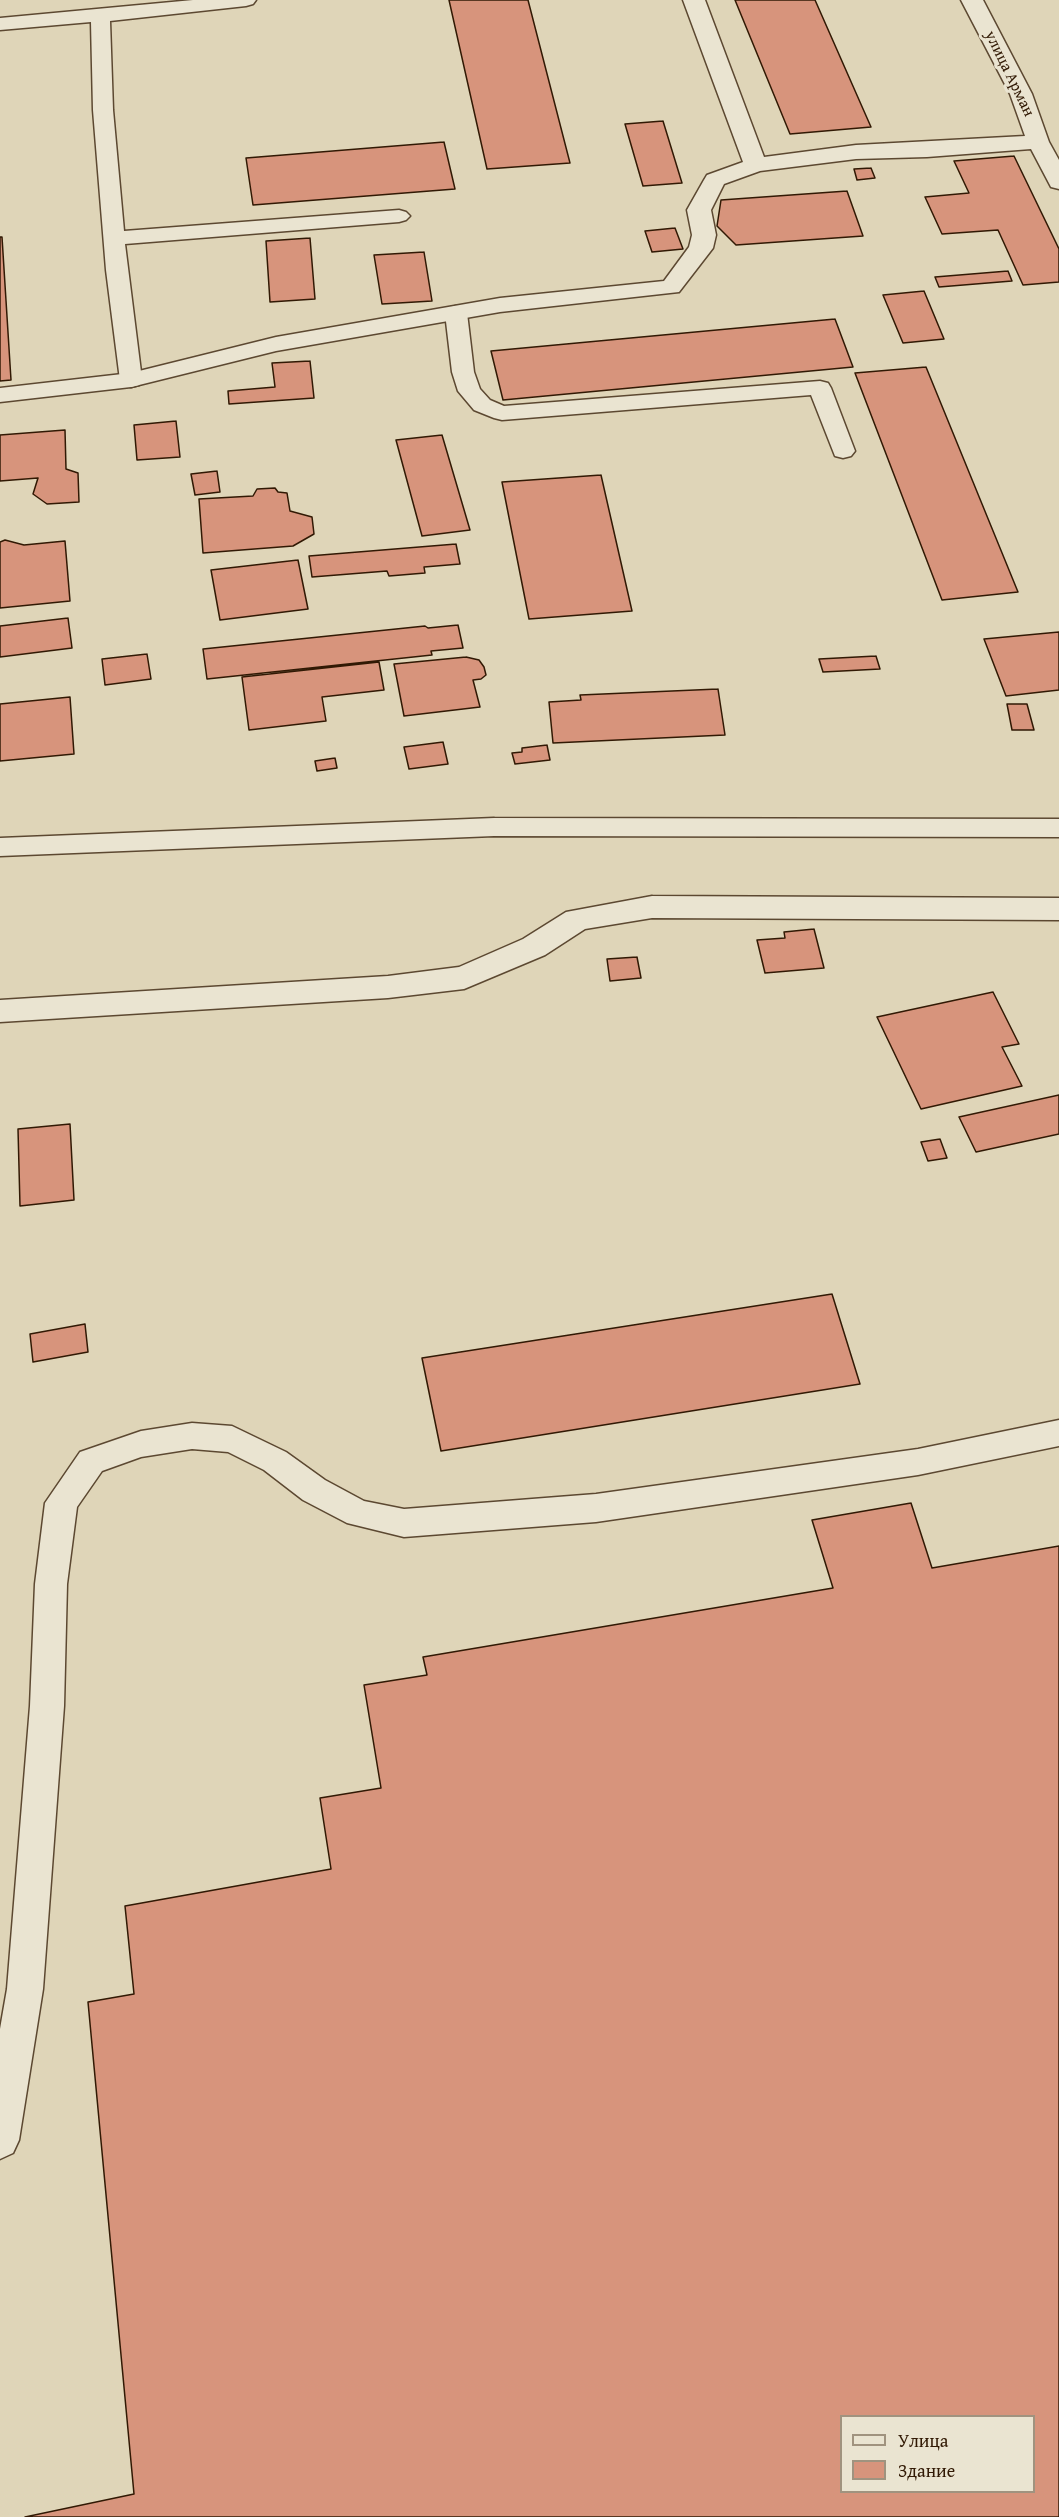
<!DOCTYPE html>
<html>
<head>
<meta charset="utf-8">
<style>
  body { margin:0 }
  #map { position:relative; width:1059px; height:2517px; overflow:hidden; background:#dfd5b8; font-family:"Gentium Book Plus",serif }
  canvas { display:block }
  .legend { position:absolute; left:840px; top:2415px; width:195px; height:78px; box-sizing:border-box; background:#eae4d1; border:2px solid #a0937f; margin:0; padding:8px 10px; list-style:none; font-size:18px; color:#311904 }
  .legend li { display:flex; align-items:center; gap:12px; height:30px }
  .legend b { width:30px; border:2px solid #a0937f }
</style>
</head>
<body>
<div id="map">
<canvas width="1059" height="2517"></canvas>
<ul class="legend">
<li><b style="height:8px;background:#eae4d1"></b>Улица</li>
<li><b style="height:16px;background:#d7947c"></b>Здание</li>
</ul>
</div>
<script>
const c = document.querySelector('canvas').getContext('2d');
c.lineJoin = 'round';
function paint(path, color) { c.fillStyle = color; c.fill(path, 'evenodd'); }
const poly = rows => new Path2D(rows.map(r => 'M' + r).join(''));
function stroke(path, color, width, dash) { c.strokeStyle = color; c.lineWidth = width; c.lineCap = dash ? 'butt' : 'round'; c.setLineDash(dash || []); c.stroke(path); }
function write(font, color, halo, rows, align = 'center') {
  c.font = font + ' "Gentium Book Plus",serif'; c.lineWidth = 6; c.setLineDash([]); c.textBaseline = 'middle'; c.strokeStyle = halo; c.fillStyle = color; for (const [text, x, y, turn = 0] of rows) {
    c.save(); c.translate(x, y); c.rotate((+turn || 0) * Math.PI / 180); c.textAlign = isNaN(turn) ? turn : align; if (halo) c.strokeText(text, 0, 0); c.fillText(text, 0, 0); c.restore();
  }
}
const building = poly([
  [449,0,528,0,570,163,487,169,449,0],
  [735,0,815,0,871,127,790,134,735,0],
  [663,121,682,183,643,186,625,124,663,121],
  [444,142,455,189,253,205,246,158,444,142],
  [1014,156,1059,249,1059,282,1023,285,998,230,942,234,925,197,969,193,954,161,1014,156],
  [871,168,875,178,857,180,854,169,871,168],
  [847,191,863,236,736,245,717,226,721,200,847,191],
  [675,228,683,249,652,252,645,231,675,228],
  [0,237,2,237,11,380,0,381,0,237],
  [310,238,315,299,270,302,266,241,310,238],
  [424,252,432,301,382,304,374,255,424,252],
  [1008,271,1012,281,939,287,935,277,1008,271],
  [924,291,944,339,903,343,883,295,924,291],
  [835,319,853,367,503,400,491,351,835,319],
  [310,361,314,398,229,404,228,391,275,387,272,363,310,361],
  [926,367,1018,592,942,600,855,373,926,367],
  [176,421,180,457,137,460,134,425,176,421],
  [65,430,66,469,78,473,79,502,47,504,33,494,38,478,0,481,0,435,65,430],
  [442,435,470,530,422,536,396,440,442,435],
  [217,471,220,492,195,495,191,474,217,471],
  [601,475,632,611,529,619,502,482,601,475],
  [275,488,278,492,287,493,290,511,312,517,314,534,293,546,203,553,199,499,253,496,257,489,275,488],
  [5,540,24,545,65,541,70,601,0,608,0,542,5,540],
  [456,544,460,564,424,567,425,573,389,576,387,571,312,577,309,556,456,544],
  [298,560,308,609,220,620,211,570,298,560],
  [68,618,72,648,0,657,0,626,68,618],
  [458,625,463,648,431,651,432,655,207,679,203,649,425,626,428,628,458,625],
  [1059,632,1059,690,1006,696,984,639,1059,632],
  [147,654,151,679,105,685,102,659,147,654],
  [876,656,880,669,823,672,819,659,876,656],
  [466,657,479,660,484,667,486,675,481,679,473,680,480,707,404,716,394,664,466,657],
  [379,662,384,690,322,697,326,721,249,730,242,677,379,662],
  [718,689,725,735,553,743,549,702,581,700,580,695,718,689],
  [70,697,74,754,0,761,0,704,70,697],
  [1007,704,1027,704,1034,730,1012,730,1007,704],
  [443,742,448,764,409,769,404,747,443,742],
  [547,745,550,760,515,764,512,753,522,752,522,748,547,745],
  [335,758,337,768,317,771,315,761,335,758],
  [814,929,824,968,765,973,757,940,785,938,784,932,814,929],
  [637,957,641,978,610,981,607,959,637,957],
  [993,992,1019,1044,1002,1047,1022,1086,921,1109,877,1017,993,992],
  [1059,1095,1059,1134,976,1152,959,1117,1059,1095],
  [70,1124,74,1200,20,1206,18,1129,70,1124],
  [940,1139,947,1158,928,1161,921,1142,940,1139],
  [832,1294,860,1384,441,1451,422,1358,832,1294],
  [85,1324,88,1352,33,1362,30,1334,85,1324],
  [911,1503,932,1568,1059,1546,1059,2517,25,2517,134,2494,88,2002,134,1994,125,1906,331,1869,320,1798,381,1788,364,1685,427,1675,423,1657,833,1588,812,1520,911,1503],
  [842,2416,1034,2416,1034,2492,842,2492,842,2416]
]);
paint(building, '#d7947c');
stroke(building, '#311904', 1.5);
const service = poly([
  [193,0,256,0,253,4,246,6,110,21,113,110,124,231,399,210,406,212,410,216,406,220,399,222,125,244,142,380,139,385,131,387,123,385,120,380,106,270,93,110,91,22,0,30,0,18,193,0],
  [456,306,464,308,467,313,474,372,480,389,490,400,504,406,820,381,828,383,831,388,855,451,851,456,843,458,835,456,811,395,502,420,494,418,474,410,458,391,452,372,445,313,448,308,456,306],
  [494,818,1059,819,1059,837,494,836,0,856,0,838,494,818],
  [1059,1420,1059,1446,918,1475,596,1522,404,1537,347,1523,303,1500,264,1470,228,1452,192,1449,141,1457,102,1471,77,1507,67,1584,64,1706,43,1989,19,2140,13,2153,0,2159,0,2029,7,1989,30,1706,35,1584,45,1503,80,1452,141,1431,192,1423,232,1426,286,1452,325,1480,364,1501,404,1509,596,1494,918,1449,1059,1420]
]);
const minor = poly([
  [683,0,705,0,764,157,856,145,1025,136,1010,94,961,0,983,0,1032,94,1049,142,1059,160,1059,189,1051,187,1031,149,927,157,856,159,760,171,724,184,711,210,716,235,713,248,679,292,500,312,276,351,131,387,0,402,0,388,131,373,276,337,500,298,664,281,689,247,692,235,687,210,704,180,707,175,743,162,683,0],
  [652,896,1059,898,1059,920,652,918,585,929,545,955,464,989,388,998,0,1022,0,1000,388,976,459,967,523,939,566,912,652,896]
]);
stroke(service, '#5c4831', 3);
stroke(minor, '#5c4831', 3);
paint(service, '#eae4d1');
paint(minor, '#eae4d1');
write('16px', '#311904', '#eae4d1', [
  ["улица Арман",1009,74,64]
]);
</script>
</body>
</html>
